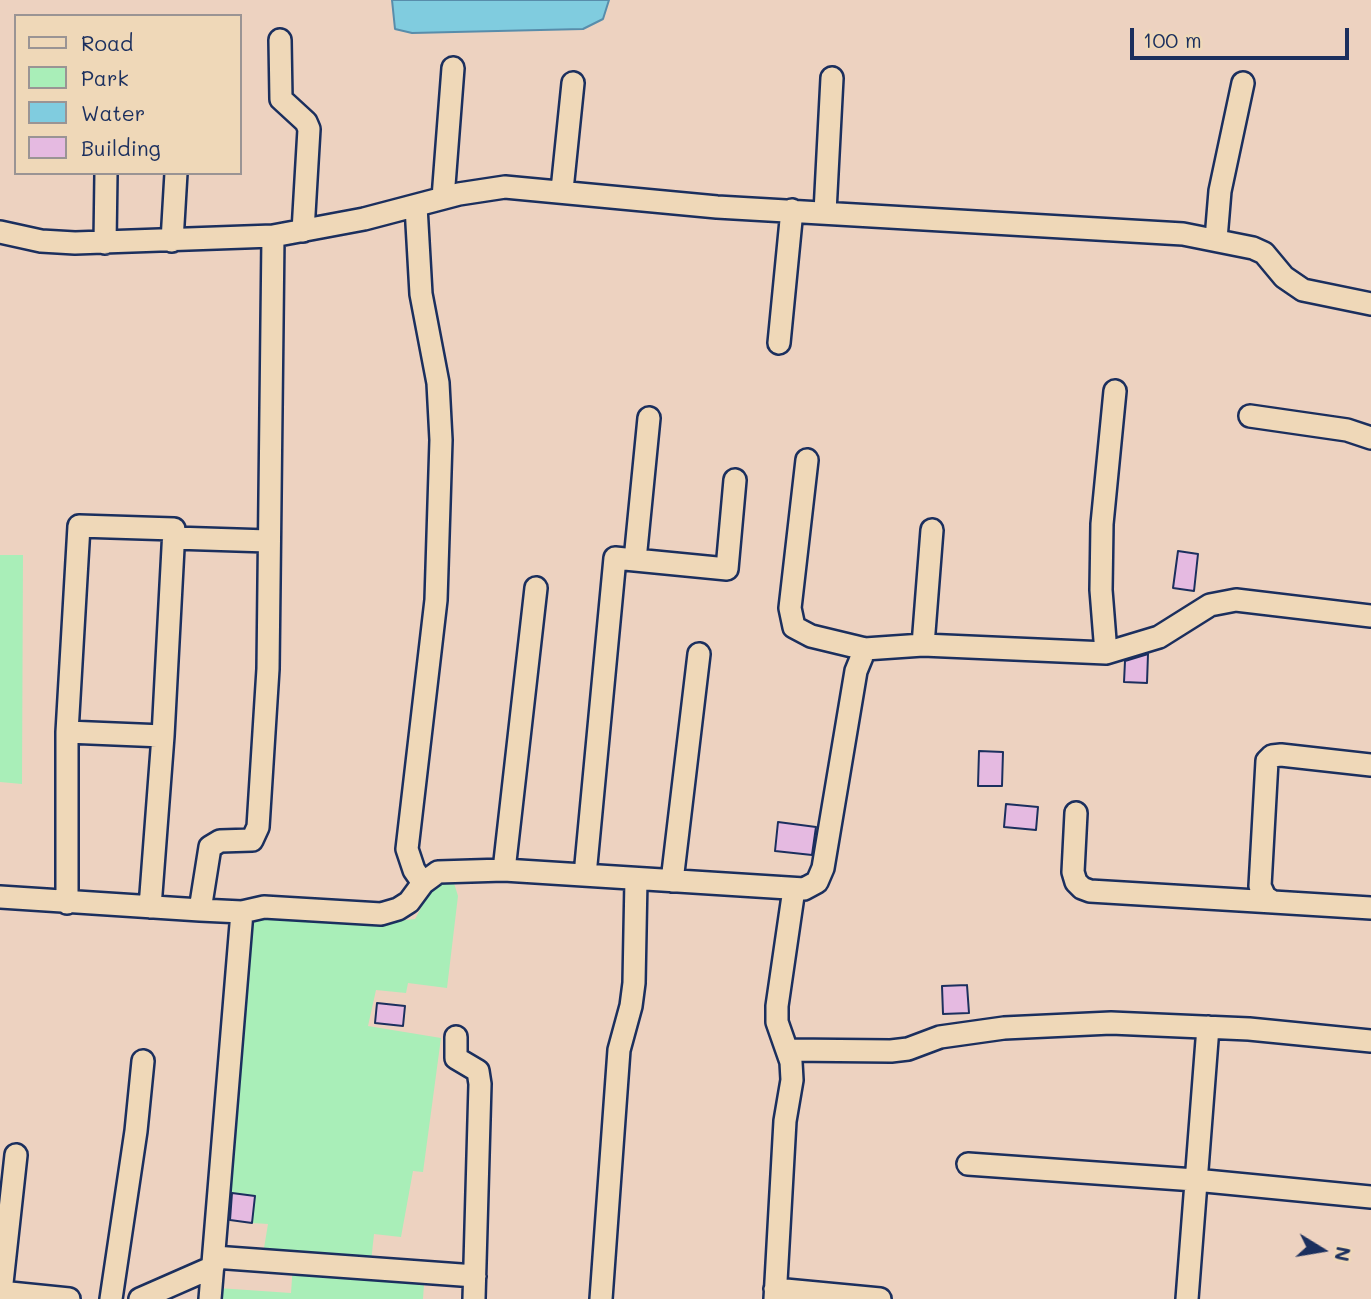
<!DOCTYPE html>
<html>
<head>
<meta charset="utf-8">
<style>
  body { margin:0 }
  #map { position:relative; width:1371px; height:1299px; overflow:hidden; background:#edd2c0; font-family:Mali,sans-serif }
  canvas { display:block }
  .legend { position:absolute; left:14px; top:14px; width:228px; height:161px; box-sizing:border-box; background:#efd8b8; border:2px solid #9a9494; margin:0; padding:9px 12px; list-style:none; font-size:21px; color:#1b2f5e }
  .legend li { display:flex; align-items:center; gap:14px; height:35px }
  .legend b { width:35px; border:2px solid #9a9494 }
  .north { position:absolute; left:1287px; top:1215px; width:70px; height:70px; -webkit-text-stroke:5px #efd8b8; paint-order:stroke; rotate:101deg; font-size:19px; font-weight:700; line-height:28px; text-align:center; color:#1b2f5e }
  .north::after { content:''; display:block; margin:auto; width:24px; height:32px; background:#1b2f5e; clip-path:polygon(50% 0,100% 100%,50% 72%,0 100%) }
  .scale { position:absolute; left:1130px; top:28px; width:219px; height:32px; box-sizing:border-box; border:4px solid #1b2f5e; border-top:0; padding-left:9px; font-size:21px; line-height:24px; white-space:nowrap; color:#1b2f5e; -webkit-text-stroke:5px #efd8b8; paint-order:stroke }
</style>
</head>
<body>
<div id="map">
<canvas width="1371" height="1299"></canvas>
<ul class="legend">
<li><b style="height:9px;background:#efd8b8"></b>Road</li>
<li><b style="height:19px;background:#a9eeb8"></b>Park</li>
<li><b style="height:19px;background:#80ccdf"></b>Water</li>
<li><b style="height:19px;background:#e5bae1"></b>Building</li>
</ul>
<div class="north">N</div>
<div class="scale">100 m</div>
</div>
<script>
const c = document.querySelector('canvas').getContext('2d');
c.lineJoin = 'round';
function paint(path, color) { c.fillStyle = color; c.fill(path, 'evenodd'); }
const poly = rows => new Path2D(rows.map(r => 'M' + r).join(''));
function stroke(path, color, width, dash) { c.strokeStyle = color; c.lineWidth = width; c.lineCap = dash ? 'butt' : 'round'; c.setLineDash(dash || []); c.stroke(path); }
paint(poly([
  [0,555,23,555,22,784,0,782],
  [447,880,454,883,458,896,447,988,408,983,406,993,376,990,368,1026,441,1038,423,1172,413,1171,401,1237,374,1234,371,1262,397,1265,410,1259,412,1266,425,1269,423,1299,212,1299,218,1288,291,1293,293,1264,269,1263,264,1248,268,1224,252,1223,255,1196,225,1192,247,919,258,916,375,923,415,919,434,884]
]), '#a9eeb8');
const water = poly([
  [392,0,609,0,603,19,583,29,412,33,395,29,392,0]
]);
paint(water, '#80ccdf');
stroke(water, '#588dab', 2);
const building = poly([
  [1178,551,1198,554,1194,591,1173,588,1178,551],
  [1148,654,1147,683,1124,682,1125,661,1148,654],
  [979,751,1003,752,1002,786,978,786,979,751],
  [1006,804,1038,807,1036,830,1004,827,1006,804],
  [778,822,816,827,812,855,775,851,778,822],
  [967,985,969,1013,943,1014,942,986,967,985],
  [377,1003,405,1006,403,1026,375,1023,377,1003],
  [232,1193,255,1196,252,1223,230,1220,232,1193]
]);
paint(building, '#e5bae1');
stroke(building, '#1b2f5e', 2);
const minor = poly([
  [280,40,281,99,306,122,309,129,303,231],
  [562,190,573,83],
  [443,198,453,68],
  [416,206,421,294,438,383,441,440,436,600,407,849,414,870,423,883],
  [825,212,832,78],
  [0,232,41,241,75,243,273,236,364,219,459,194,505,187,717,207,1183,234,1253,248,1264,253,1284,277,1303,290,1371,304],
  [1216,239,1220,191,1243,83],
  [172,241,176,173],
  [105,243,106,173],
  [779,343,792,210],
  [1250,416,1347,430,1371,438],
  [807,460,790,608,794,627,811,636,865,649],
  [174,538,268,541],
  [635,560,727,569,735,480],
  [923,645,932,530],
  [1106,653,1101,590,1102,524,1115,391],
  [67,732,163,736],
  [1371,765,1281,755,1272,756,1267,761,1260,886,1265,897,1273,902,1371,908],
  [1076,813,1073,872,1076,882,1082,888,1090,891,1273,902],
  [504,870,536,588],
  [585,875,615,558,635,560,649,418],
  [672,881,699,654],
  [0,897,200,910,242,912,264,907,381,914,398,909,409,902,423,883,438,872,504,870,804,889,817,882,823,868,856,671,865,649,923,645,1106,653,1159,637,1210,605,1236,600,1371,616],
  [67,903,67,732,79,526,174,529,163,736,150,907],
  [200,910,210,847,220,841,252,840,258,827,268,669,273,236],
  [456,1037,456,1058,478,1071,480,1084,474,1299],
  [787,1050,891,1051,908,1049,940,1037,1004,1028,1111,1023,1249,1029,1371,1041],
  [968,1164,1195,1180,1371,1197],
  [214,1257,475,1276],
  [775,1289,880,1299],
  [0,1292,69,1299],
  [1,1292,16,1155],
  [111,1299,136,1131,143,1061],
  [140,1299,213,1267],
  [210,1299,242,912],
  [601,1299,619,1050,631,1006,634,983,636,879],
  [775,1299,785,1121,792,1080,791,1062,777,1022,777,1006,794,889],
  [1187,1299,1208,1027]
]);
stroke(minor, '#1b2f5e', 26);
stroke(minor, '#efd8b8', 21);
</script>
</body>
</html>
